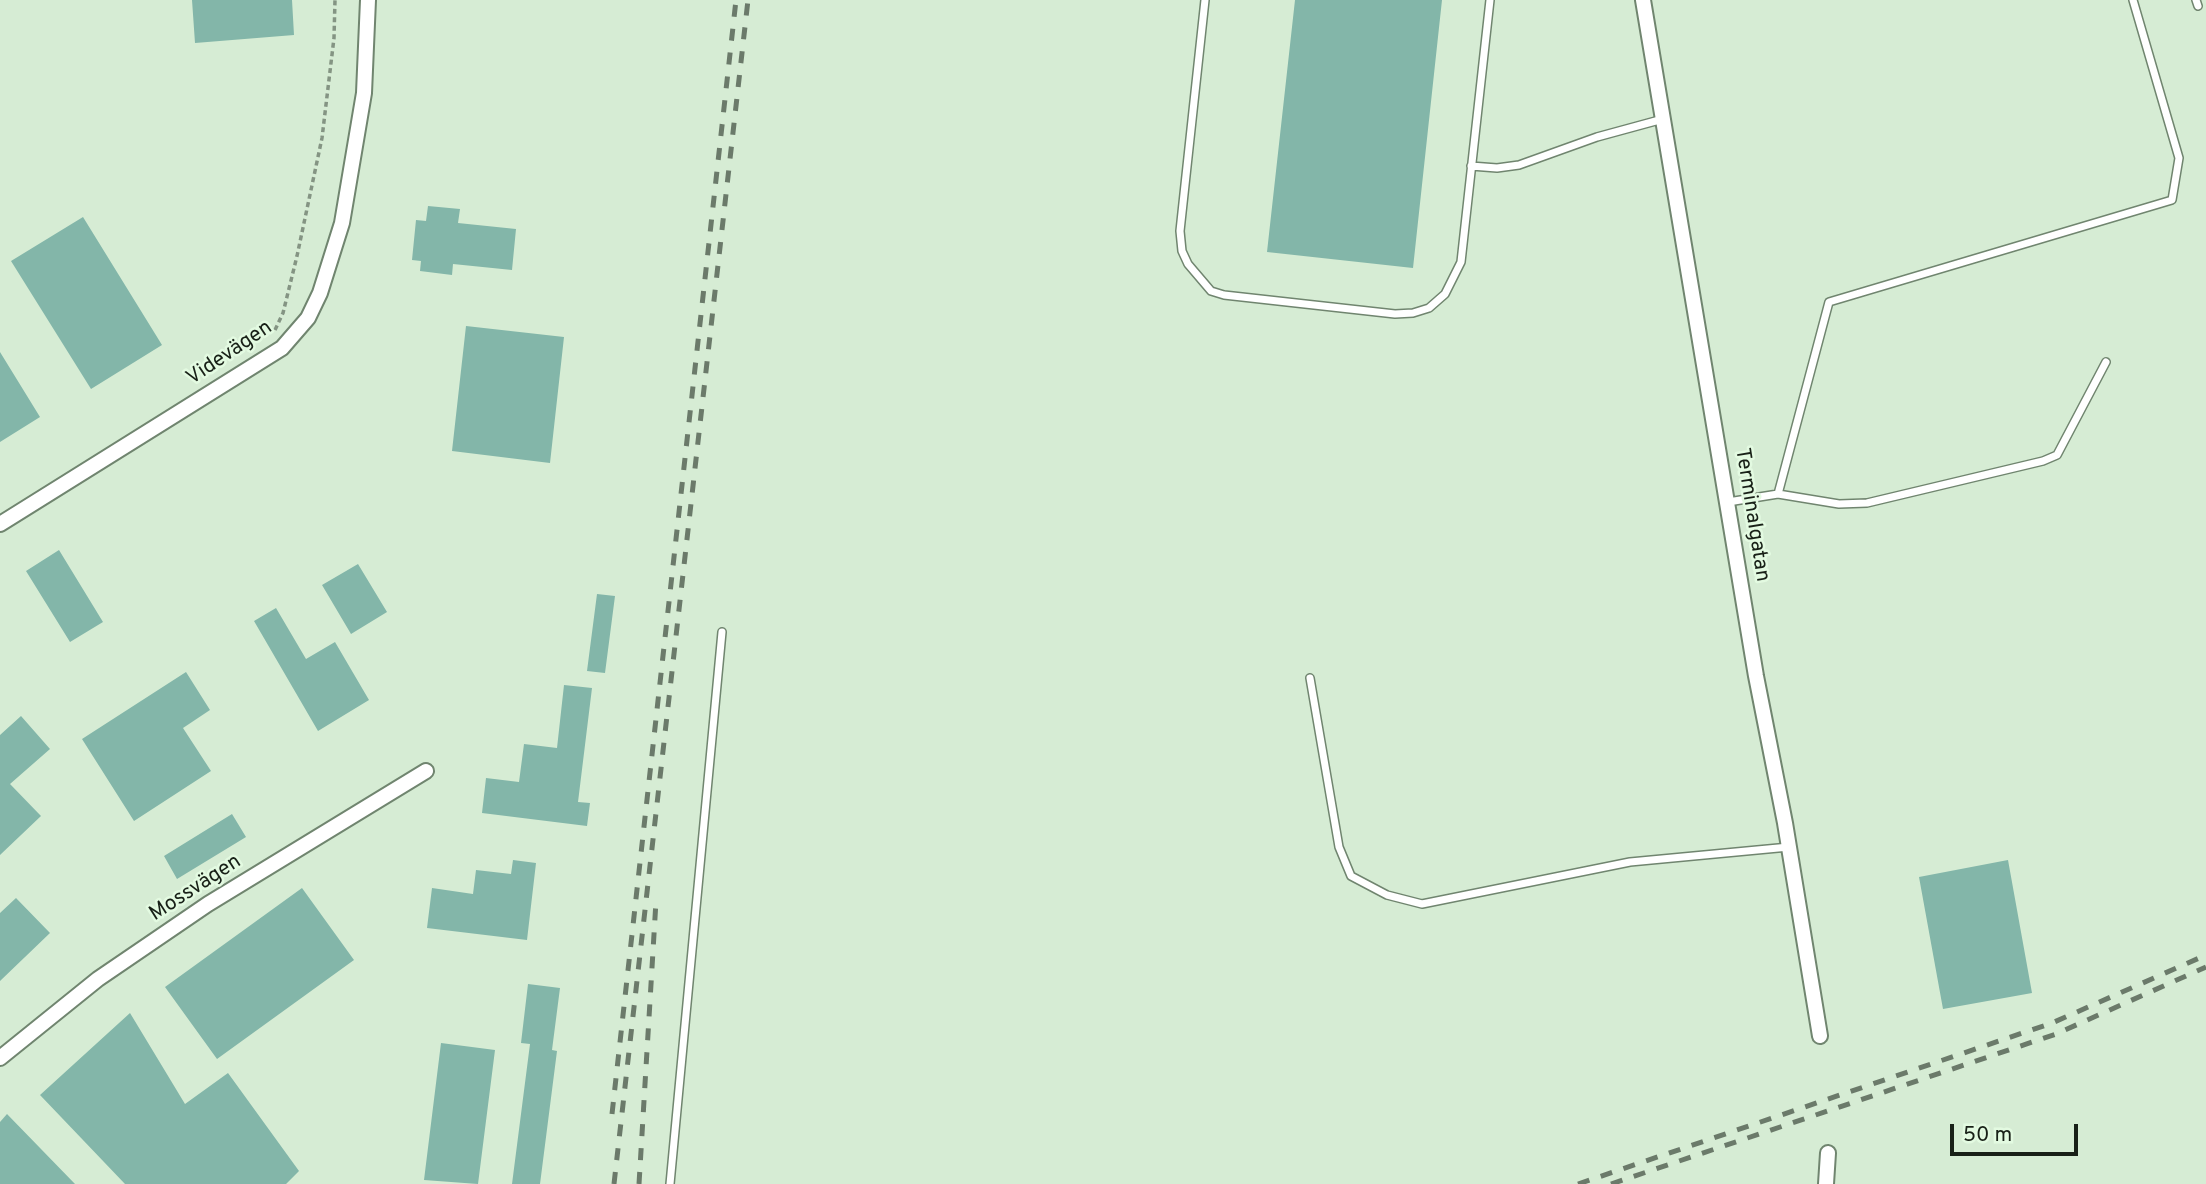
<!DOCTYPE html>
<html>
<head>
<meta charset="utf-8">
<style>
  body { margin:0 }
  #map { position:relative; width:2206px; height:1184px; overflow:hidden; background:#d6ecd4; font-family:Overpass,sans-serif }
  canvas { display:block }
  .scale { position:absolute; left:1950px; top:1124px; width:128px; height:32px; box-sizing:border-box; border:4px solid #182017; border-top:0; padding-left:9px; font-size:21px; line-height:24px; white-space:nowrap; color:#182017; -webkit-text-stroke:5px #e3fae1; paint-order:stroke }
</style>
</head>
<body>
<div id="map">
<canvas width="2206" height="1184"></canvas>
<div class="scale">50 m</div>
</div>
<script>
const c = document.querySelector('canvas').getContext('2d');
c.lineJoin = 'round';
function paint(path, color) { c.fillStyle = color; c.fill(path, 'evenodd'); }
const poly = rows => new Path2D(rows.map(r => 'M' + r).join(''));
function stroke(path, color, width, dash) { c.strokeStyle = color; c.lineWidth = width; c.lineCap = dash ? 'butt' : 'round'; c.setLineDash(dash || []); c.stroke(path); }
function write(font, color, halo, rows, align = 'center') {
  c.font = font + ' Overpass,sans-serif'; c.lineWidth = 5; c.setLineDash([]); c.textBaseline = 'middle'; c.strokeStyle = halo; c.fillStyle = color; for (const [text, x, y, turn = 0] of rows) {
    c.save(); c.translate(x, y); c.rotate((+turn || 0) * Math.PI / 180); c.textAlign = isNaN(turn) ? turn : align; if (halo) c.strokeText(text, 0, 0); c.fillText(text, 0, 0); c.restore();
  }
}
paint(poly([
  [192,0,292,0,294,35,195,43],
  [1295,0,1442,0,1413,268,1267,252],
  [428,206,460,209,458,223,516,229,512,270,453,264,452,275,420,271,421,261,412,260,416,220,426,221],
  [83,217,162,345,91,389,11,261],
  [466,326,564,337,550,463,452,451],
  [0,352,40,417,0,442],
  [59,550,103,622,70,642,26,571],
  [358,564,387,612,351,634,322,585],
  [597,594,615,596,605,673,587,671],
  [276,608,306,659,335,642,369,700,318,731,254,621],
  [186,672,210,710,183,728,211,771,134,821,82,739],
  [564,685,592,688,578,802,590,803,587,826,482,813,486,778,519,782,524,744,557,748],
  [21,716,50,749,10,784,41,816,0,855,0,735],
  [232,814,246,837,177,879,164,856],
  [513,860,536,863,527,940,427,928,432,888,473,894,476,870,511,874],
  [2008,860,2032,993,1943,1009,1919,877],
  [302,888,354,960,217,1059,165,987],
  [16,898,50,933,0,981,0,913],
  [528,984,560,988,552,1050,557,1051,540,1184,512,1184,530,1044,521,1043],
  [130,1013,185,1104,228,1073,299,1171,286,1184,125,1184,40,1095],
  [441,1043,495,1050,478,1184,424,1180],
  [7,1114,75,1184,0,1184,0,1122]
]), '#83b6a9');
const service = poly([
  [1205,0,1180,231,1182,251,1188,264,1211,291,1224,295,1395,314,1413,313,1429,308,1445,294,1461,262,1490,0],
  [2196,0,2198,6],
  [1471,166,1497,168,1519,165,1597,137,1663,119],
  [1778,494,1829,302,2172,200,2179,158,2133,0],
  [1728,502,1778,494,1839,504,1867,503,2043,461,2057,455,2106,362],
  [1310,678,1339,847,1351,876,1387,895,1422,904,1630,862,1789,847],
  [670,1184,722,632]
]);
const minor = poly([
  [1643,0,1756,676,1785,823,1820,1036],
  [0,524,282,348,308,318,320,293,342,223,364,93,368,0],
  [0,1058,98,979,208,904,426,771],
  [1826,1184,1828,1153]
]);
stroke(service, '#70856f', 10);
stroke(minor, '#70856f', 18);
stroke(poly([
  [275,330,283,313,297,256,322,138,334,38,335,0]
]), '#849483', 3.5, [5, 3.5]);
stroke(service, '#fff', 7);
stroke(minor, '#fff', 14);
stroke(poly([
  [612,1114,736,0],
  [614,1184,748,0],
  [639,1184,656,901],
  [1578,1184,2052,1023,2206,955],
  [1611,1184,2056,1034,2206,967]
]), '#6b7a6a', 5, [12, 12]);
write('21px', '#182017', '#e3fae1', [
  ["Videvägen",230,354,-34],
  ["Terminalgatan",1751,515,81],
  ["Mossvägen",196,889,-33]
]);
</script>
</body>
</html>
